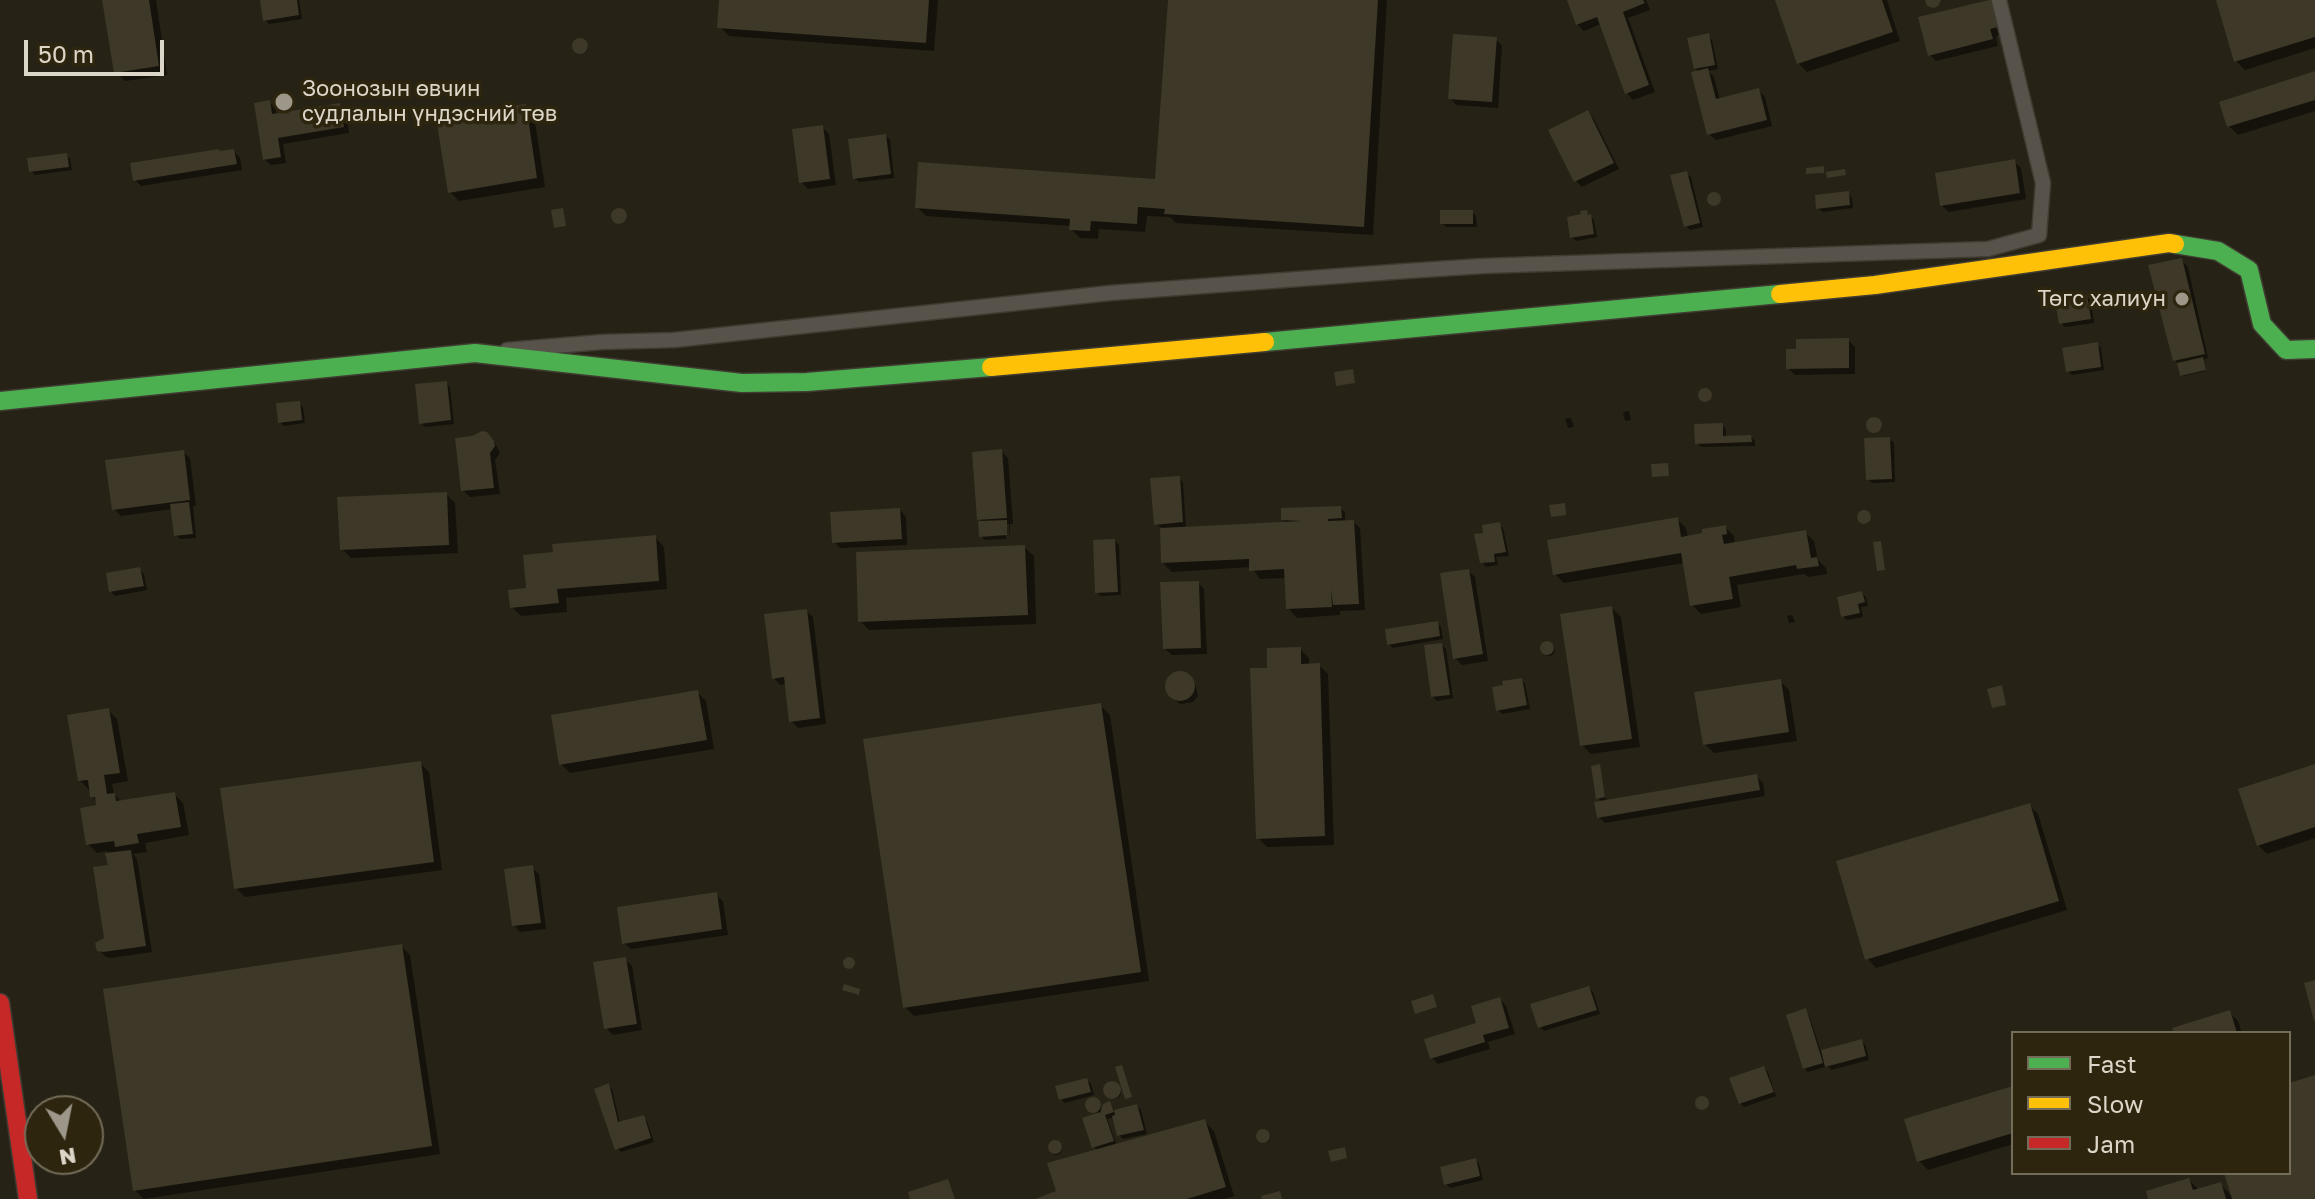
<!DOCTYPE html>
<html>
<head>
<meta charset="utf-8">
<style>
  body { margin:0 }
  #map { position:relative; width:2315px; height:1199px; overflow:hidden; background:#262215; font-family:"Golos Text",sans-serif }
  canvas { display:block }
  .legend { position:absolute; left:2011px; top:1031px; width:280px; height:144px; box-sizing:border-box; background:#2d250e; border:2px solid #736c58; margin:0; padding:10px 14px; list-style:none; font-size:24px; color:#dbd6c8 }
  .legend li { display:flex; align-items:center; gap:16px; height:40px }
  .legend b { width:40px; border:2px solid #736c58 }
  .north { position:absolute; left:24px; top:1095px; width:80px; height:80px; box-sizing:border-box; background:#2d250e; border:2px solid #736c58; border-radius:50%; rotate:170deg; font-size:22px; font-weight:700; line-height:32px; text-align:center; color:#dbd6c8 }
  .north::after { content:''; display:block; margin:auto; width:28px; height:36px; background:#9c9789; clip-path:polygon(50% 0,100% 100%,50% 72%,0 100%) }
  .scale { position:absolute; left:24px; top:40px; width:140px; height:36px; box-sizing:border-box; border:4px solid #dbd6c8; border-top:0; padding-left:10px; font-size:24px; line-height:28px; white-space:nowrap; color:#dbd6c8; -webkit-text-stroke:6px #2d250e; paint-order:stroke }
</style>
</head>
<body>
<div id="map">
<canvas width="2315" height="1199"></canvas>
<ul class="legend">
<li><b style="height:10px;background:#4caf50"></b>Fast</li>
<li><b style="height:10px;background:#ffc107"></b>Slow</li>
<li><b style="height:10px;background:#c62828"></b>Jam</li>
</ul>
<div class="north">N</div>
<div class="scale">50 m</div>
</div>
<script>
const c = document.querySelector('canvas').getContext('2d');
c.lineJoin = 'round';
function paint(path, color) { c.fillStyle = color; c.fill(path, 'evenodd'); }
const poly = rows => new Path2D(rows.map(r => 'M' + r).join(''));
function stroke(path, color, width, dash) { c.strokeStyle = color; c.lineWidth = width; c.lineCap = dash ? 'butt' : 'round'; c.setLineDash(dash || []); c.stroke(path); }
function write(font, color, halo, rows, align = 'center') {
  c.font = font + ' "Golos Text",sans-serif'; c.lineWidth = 7; c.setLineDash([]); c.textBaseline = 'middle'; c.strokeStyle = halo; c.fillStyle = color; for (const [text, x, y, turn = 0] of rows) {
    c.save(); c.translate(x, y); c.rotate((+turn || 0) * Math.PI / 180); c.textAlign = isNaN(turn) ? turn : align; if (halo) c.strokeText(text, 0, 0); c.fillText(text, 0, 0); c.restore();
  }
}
paint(poly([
  [104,0,156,0,167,75,125,81,115,72],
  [262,0,299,0,302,19,269,24,265,20],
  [721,0,938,0,934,51,729,36,720,27],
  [1170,0,1387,0,1373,235,1176,223,1170,217,1147,216,1145,232,1099,229,1098,239,1080,238,1071,229,1071,226,926,216,917,207,1157,181],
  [1569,0,1646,0,1650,10,1628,18,1655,92,1633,100,1627,93,1601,24,1584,31,1577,24],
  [1777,0,1887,0,1900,41,1807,72,1798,63],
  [2218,0,2315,0,2315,48,2245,70,2236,61],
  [1995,1,2008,33,1996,36,1998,46,1936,61,1930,55],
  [1708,36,1712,40,1718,69,1708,71,1714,77,1720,100,1758,90,1765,97,1772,126,1716,140,1709,134,1699,72,1695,68],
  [1496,39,1502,46,1498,108,1456,105,1450,98],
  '574 47a7 7 0 1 1 14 0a7 7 0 1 1-14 0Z',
  [2315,73,2315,111,2238,135,2229,126],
  [269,102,276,109,276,115,339,105,346,112,349,133,283,144,286,163,271,165,264,159],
  [525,106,534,115,545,187,459,201,450,192],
  [1587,112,1594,119,1619,169,1582,187,1576,181],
  [822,127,829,134,836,185,808,189,801,182],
  [886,136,890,140,894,178,859,182,855,178],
  [234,151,240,158,242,170,141,186,135,180,220,153],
  [66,155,70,159,72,170,35,175,31,171],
  [2014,162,2021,168,2026,199,1949,212,1942,206],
  [1686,173,1691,177,1703,227,1690,230,1686,226],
  [1848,194,1852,198,1853,208,1822,212,1818,208],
  '1709.5 200a5.5 5.5 0 1 1 11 0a5.5 5.5 0 1 1-11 0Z',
  '613 217a7 7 0 1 1 14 0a7 7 0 1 1-14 0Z',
  [1472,212,1476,216,1477,227,1446,227,1442,223],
  [1586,212,1594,220,1597,237,1576,241,1572,237],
  [2181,260,2188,267,2208,358,2204,359,2206,371,2183,376,2179,365,2175,360],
  [2087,297,2091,301,2094,323,2065,327,2061,323],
  [1848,340,1855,347,1855,374,1795,375,1788,368],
  [2097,344,2101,348,2104,370,2072,375,2068,371],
  [446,383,450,387,454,424,425,427,421,423],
  '1700.5 396a5.5 5.5 0 1 1 11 0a5.5 5.5 0 1 1-11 0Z',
  [299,403,303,407,305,423,284,426,280,422],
  [1629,411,1631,420,1625,421,1623,412],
  [1571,418,1574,427,1568,428,1565,419],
  '1870 426a6 6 0 1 1 12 0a6 6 0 1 1-12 0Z',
  [1722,425,1726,429,1726,438,1751,437,1755,441,1755,446,1701,447,1697,443],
  [1889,439,1894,443,1895,482,1872,483,1868,479],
  [494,441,500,453,495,460,500,494,470,497,463,490],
  [1001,451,1008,458,1013,524,1010,524,1010,539,1009,524,1005,524,1006,539,985,540,981,536,983,523,979,519],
  [183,452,190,458,196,506,193,506,196,538,180,539,176,535,173,509,121,516,114,509],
  [1179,478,1183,482,1186,529,1287,523,1283,520,1340,508,1345,512,1345,522,1353,522,1360,528,1365,610,1340,611,1340,615,1297,618,1288,608,1286,578,1260,579,1251,567,1172,572,1163,563,1162,528,1156,524],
  [446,494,455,503,458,553,351,558,342,549],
  [900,510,906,517,907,545,840,548,834,542],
  '1859 518a6 6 0 1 1 12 0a6 6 0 1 1-12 0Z',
  [1677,519,1686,528,1688,538,1725,527,1734,536,1735,544,1805,532,1814,541,1818,560,1826,568,1827,574,1808,577,1804,574,1737,585,1741,607,1701,614,1692,605,1684,563,1564,583,1555,574],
  [1499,524,1503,528,1509,556,1496,557,1498,565,1486,567,1482,562],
  [655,537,664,547,667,589,566,598,567,612,521,616,512,607,528,590],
  [1115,541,1119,545,1121,595,1101,596,1097,592],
  [1024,547,1034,556,1036,624,869,630,860,621],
  [140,570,144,574,147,590,115,596,111,592],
  [1468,571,1475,577,1488,661,1462,665,1455,658],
  [1198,583,1204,589,1207,654,1172,655,1165,649],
  [1862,593,1866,597,1868,606,1861,607,1863,617,1847,620,1843,616],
  [1612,608,1621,617,1640,747,1591,754,1582,745],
  [806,611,813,617,826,724,798,728,791,721,786,684,780,685,774,678],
  [1792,615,1795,622,1789,623,1787,616],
  [1437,623,1441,627,1443,639,1393,648,1389,644],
  '1543 650a6 6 0 1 1 12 0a6 6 0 1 1-12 0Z',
  [1442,645,1446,649,1453,698,1437,701,1433,697],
  [1300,649,1309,658,1309,665,1319,665,1328,674,1334,845,1267,847,1258,838,1269,670],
  [1179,673,1183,673,1195,683,1198,696,1193,702,1180,704,1168,693,1167,684,1171,677],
  [1521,680,1525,684,1530,709,1502,714,1498,710],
  [1780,681,1789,690,1797,741,1714,753,1705,744],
  [697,692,706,701,714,749,570,773,561,764],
  [1101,706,1110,715,1149,981,914,1016,905,1007],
  [108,710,117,719,128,781,112,784,114,794,122,802,174,794,183,803,189,835,145,843,147,852,133,854,137,859,152,952,110,958,106,957,99,950,106,939,110,867,107,851,97,853,88,844,99,807,89,790,80,780],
  [420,763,429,772,442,870,245,897,236,888],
  [2315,766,2315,838,2267,854,2258,845],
  [1600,768,1606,802,1756,776,1763,783,1765,796,1605,823,1599,817,1603,802,1598,798],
  [2029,805,2038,814,2067,910,1876,968,1867,958],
  [532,868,539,874,546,929,520,932,514,925],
  [716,895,723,901,728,935,631,949,624,943],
  [401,946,410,955,440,1154,144,1199,135,1190],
  [625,959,632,966,642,1030,613,1035,606,1028],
  [849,959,855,965,853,968,846,965],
  [1589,988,1593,992,1600,1014,1544,1031,1540,1027],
  [1500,999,1506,1006,1515,1034,1488,1042,1490,1049,1438,1064,1432,1058,1479,1025],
  [1805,1011,1809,1015,1821,1052,1862,1041,1866,1046,1869,1060,1831,1070,1828,1066,1808,1072,1804,1068],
  [2229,1012,2238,1021,2242,1033,2176,1033],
  [1764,1068,1768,1072,1776,1096,1744,1107,1740,1103],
  [2315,1077,2315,1199,2150,1199,2189,1180,2199,1190,2220,1184,2234,1198,2227,1173,2289,1173,2289,1085],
  [1087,1080,1091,1084,1094,1095,1065,1103,1061,1099],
  '1107 1092a7 7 0 1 1 14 0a7 7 0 1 1-14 0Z',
  [608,1085,612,1089,620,1124,643,1117,647,1121,654,1142,621,1152,617,1148],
  [2013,1088,2013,1144,1928,1170,1919,1161],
  '1698 1104a5 5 0 1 1 10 0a5 5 0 1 1-10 0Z',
  [1091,1100,1095,1100,1100,1104,1102,1115,1110,1103,1115,1111,1137,1106,1141,1110,1147,1134,1123,1139,1119,1135,1114,1117,1107,1119,1117,1146,1205,1122,1214,1131,1234,1196,1224,1199,1039,1199,1059,1193,1098,1151,1094,1147,1099,1115,1089,1109,1088,1103],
  '1259.5 1137a5.5 5.5 0 1 1 11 0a5.5 5.5 0 1 1-11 0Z',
  '1050 1149a6 6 0 1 1 12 0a6 6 0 1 1-12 0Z',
  [1475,1160,1479,1164,1483,1180,1450,1188,1446,1184]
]), '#0007');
paint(poly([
  [102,0,149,0,159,66,114,73],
  [260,0,297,0,299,15,263,21],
  [719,0,929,0,926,43,717,28],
  [1168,0,1378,0,1364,227,1164,214,1165,209,1138,207,1137,224,1091,221,1090,231,1069,230,1070,219,915,208,918,162,1155,179],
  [1567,0,1643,0,1645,3,1623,12,1649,85,1625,94,1597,17,1576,25],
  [1775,0,1882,0,1893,32,1797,64],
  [1925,0,1941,0,1938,6,1934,8,1927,6],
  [1989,0,1996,0,2002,26,1990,29,1993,39,1928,56,1918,17],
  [2216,0,2315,0,2315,37,2234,62],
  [1709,33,1715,65,1694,69,1687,38],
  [1453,34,1497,37,1492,102,1448,99],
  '572 46a8 8 0 1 1 16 0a8 8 0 1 1-16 0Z',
  [1708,68,1716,99,1759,88,1767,120,1707,135,1691,72],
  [2315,71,2315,100,2227,127,2219,102],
  [270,100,272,114,340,103,344,127,278,138,281,157,263,160,254,103],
  [526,104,537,178,448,193,436,118],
  [1588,110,1614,163,1574,182,1548,130],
  [823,125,830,179,799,183,792,129],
  [886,134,891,174,853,179,848,139],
  [219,149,219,151,234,149,237,164,133,181,130,163],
  [67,153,69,167,29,172,27,158],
  [2015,159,2020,193,1940,206,1935,173],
  [1824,166,1824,173,1806,174,1806,168],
  [1845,169,1846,175,1827,178,1826,172],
  [1687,171,1700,223,1684,227,1670,175],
  [1849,191,1850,205,1816,209,1815,195],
  '1707 199a7 7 0 1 1 14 0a7 7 0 1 1-14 0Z',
  '611 216a8 8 0 1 1 16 0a8 8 0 1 1-16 0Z',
  [563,208,566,226,554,228,551,210],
  [1440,210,1473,210,1473,224,1440,224],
  [1587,210,1588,215,1591,214,1594,234,1570,238,1567,217,1581,214,1580,211],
  [2182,258,2205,354,2173,361,2148,265],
  [2087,295,2091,319,2059,324,2055,300],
  [1849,338,1849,368,1786,369,1786,349,1796,349,1796,339],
  [2098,342,2101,367,2066,372,2062,348],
  [2203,357,2206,370,2180,376,2177,363],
  [1353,369,1355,383,1336,386,1334,372],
  [447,381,451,420,419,424,415,384],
  '1698 395a7 7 0 1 1 14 0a7 7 0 1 1-14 0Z',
  [300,401,302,420,278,423,276,403],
  '1866 425a8 8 0 1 1 16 0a8 8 0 1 1-16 0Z',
  [1723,423,1723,436,1751,435,1752,442,1695,444,1694,424],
  [482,431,487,432,494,441,495,446,490,453,494,488,461,491,455,438,472,436],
  [1890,437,1892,479,1866,480,1864,438],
  [1002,449,1007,518,977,520,972,452],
  [184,450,190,500,112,510,105,460],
  [1668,463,1669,476,1652,477,1651,464],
  [1180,476,1183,522,1154,525,1150,478],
  [447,492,449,545,340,550,337,497],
  [189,502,193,534,174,536,170,504],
  [1565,503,1566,515,1551,517,1549,505],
  [1341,506,1342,518,1328,519,1328,521,1354,520,1359,604,1333,605,1331,589,1332,607,1286,609,1284,569,1249,571,1249,559,1161,563,1160,528,1301,521,1281,520,1281,508],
  [900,508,902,539,832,543,830,512],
  '1857 517a7 7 0 1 1 14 0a7 7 0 1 1-14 0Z',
  [1678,517,1681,537,1702,533,1702,529,1726,525,1727,534,1722,535,1724,544,1806,530,1811,558,1817,557,1819,566,1797,569,1796,565,1729,577,1733,599,1690,606,1681,553,1553,575,1547,540],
  [1007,520,1007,535,979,537,978,521],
  [1500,522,1506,552,1494,554,1495,562,1480,563,1474,534,1483,533,1482,525],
  [656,535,659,581,557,589,559,603,510,608,508,590,526,588,523,555,553,552,552,544],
  [1115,539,1118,592,1095,593,1093,540],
  [1881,541,1885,570,1877,571,1873,542],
  [1025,545,1028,615,858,622,856,552],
  [140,567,144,586,109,592,106,573],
  [1469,569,1483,654,1453,659,1440,573],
  [1199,581,1201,648,1163,649,1160,582],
  [1862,591,1865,602,1858,604,1860,613,1841,617,1837,597],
  [1612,606,1632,739,1580,746,1560,614],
  [807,609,820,718,789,722,784,677,772,679,764,614],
  [1438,621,1440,636,1387,645,1385,629],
  '1540 648a7 7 0 1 1 14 0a7 7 0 1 1-14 0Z',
  [1442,643,1450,695,1431,697,1424,645],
  [1301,647,1301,664,1320,663,1325,836,1256,839,1250,668,1267,668,1267,648],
  '1165 686a15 15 0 1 1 30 0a15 15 0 1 1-30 0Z',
  [1522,678,1527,705,1496,711,1492,687,1503,685,1502,681],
  [1781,679,1789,732,1703,745,1694,692],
  [2002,685,2006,705,1992,708,1987,689],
  [698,690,707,740,559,765,551,715],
  [1101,703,1141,972,903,1008,863,739],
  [109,708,120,773,104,775,107,794,115,793,116,801,175,792,181,827,137,834,139,843,115,847,114,841,86,845,80,808,96,805,95,797,90,797,88,780,78,781,67,715],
  [421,761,434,862,234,889,220,788],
  [1600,764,1605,797,1596,799,1591,766],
  [2315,764,2315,827,2257,846,2238,789],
  [1757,774,1760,790,1597,818,1594,802],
  [2030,803,2059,901,1865,960,1836,861],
  [131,850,146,946,103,952,97,951,95,943,104,938,93,867,108,865,105,853],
  [533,865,541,923,512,926,504,869],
  [717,892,722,929,622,944,617,907],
  [402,944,432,1146,133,1191,103,989],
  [626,957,637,1024,604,1029,593,962],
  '843 963a6 6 0 1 1 12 0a6 6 0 1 1-12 0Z',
  [2315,980,2315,1021,2314,1021,2304,983],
  [844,984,860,989,859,995,842,990],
  [1589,986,1597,1010,1538,1028,1530,1004],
  [1433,994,1437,1007,1415,1014,1411,1001],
  [1500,997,1509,1028,1483,1035,1485,1042,1430,1059,1424,1039,1476,1023,1471,1006],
  [1806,1008,1823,1063,1803,1069,1786,1015],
  [2230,1010,2237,1033,2174,1033,2172,1028],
  [1862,1039,1866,1056,1825,1067,1821,1050],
  [1122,1065,1132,1097,1125,1099,1115,1067],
  [1764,1066,1774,1092,1739,1104,1729,1078],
  [2315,1075,2315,1199,2232,1199,2224,1173,2289,1173,2289,1083],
  [1087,1078,1091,1092,1059,1100,1055,1086],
  '1103 1090a9 9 0 1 1 18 0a9 9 0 1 1-18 0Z',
  [609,1083,618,1122,644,1115,651,1138,615,1150,594,1089],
  [2013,1086,2013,1133,1917,1162,1904,1119],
  '1695 1103a7 7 0 1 1 14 0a7 7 0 1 1-14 0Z',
  '1085 1105a8 8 0 1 1 16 0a8 8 0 1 1-16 0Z',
  [1110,1101,1114,1112,1105,1115,1114,1141,1092,1148,1082,1118,1100,1112,1100,1114,1103,1104],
  [1137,1104,1144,1130,1117,1136,1112,1116,1115,1115,1114,1110],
  [1205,1119,1226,1187,1187,1199,1035,1199,1056,1191,1047,1163],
  '1256 1136a7 7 0 1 1 14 0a7 7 0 1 1-14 0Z',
  '1048 1147a7 7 0 1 1 14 0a7 7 0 1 1-14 0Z',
  [1345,1147,1347,1158,1331,1162,1328,1151],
  [1476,1158,1480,1176,1444,1185,1440,1167],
  [2189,1178,2193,1190,2221,1182,2226,1199,2148,1199,2146,1191],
  [948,1179,955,1199,910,1199,908,1192],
  [1280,1191,1282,1199,1262,1199,1261,1196]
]), '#3d3827');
const street = poly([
  [507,350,602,342,674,340,1110,293,1406,271,1483,266,1988,249,2039,235,2043,183,1999,0]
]);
const fast = poly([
  [2175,244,2218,251,2249,270,2262,324,2286,350,2315,349],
  [1265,342,1780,294],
  [0,401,475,353,742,383,807,382,991,367]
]);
const slow = poly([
  [1780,294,1875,285,2169,243,2175,244],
  [991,367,1265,342]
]);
const jam = poly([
  [0,1003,28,1199]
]);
stroke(street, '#403c32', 17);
stroke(fast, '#403c32', 21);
stroke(slow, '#403c32', 21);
stroke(jam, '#403c32', 21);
stroke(street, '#57534b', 14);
stroke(fast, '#4caf50', 18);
stroke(slow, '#ffc107', 18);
stroke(jam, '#c62828', 18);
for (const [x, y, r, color] of [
  [284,102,10,"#9c9789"],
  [2182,299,8,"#9c9789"]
]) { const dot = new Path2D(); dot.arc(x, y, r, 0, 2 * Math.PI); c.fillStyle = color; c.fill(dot); stroke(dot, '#2d250e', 3); }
write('22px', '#dbd6c8', '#2d250e', [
  ["Зоонозын өвчин",302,89],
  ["судлалын үндэсний төв",302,114],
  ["Төгс халиун",2166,299,"right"]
], 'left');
</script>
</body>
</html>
